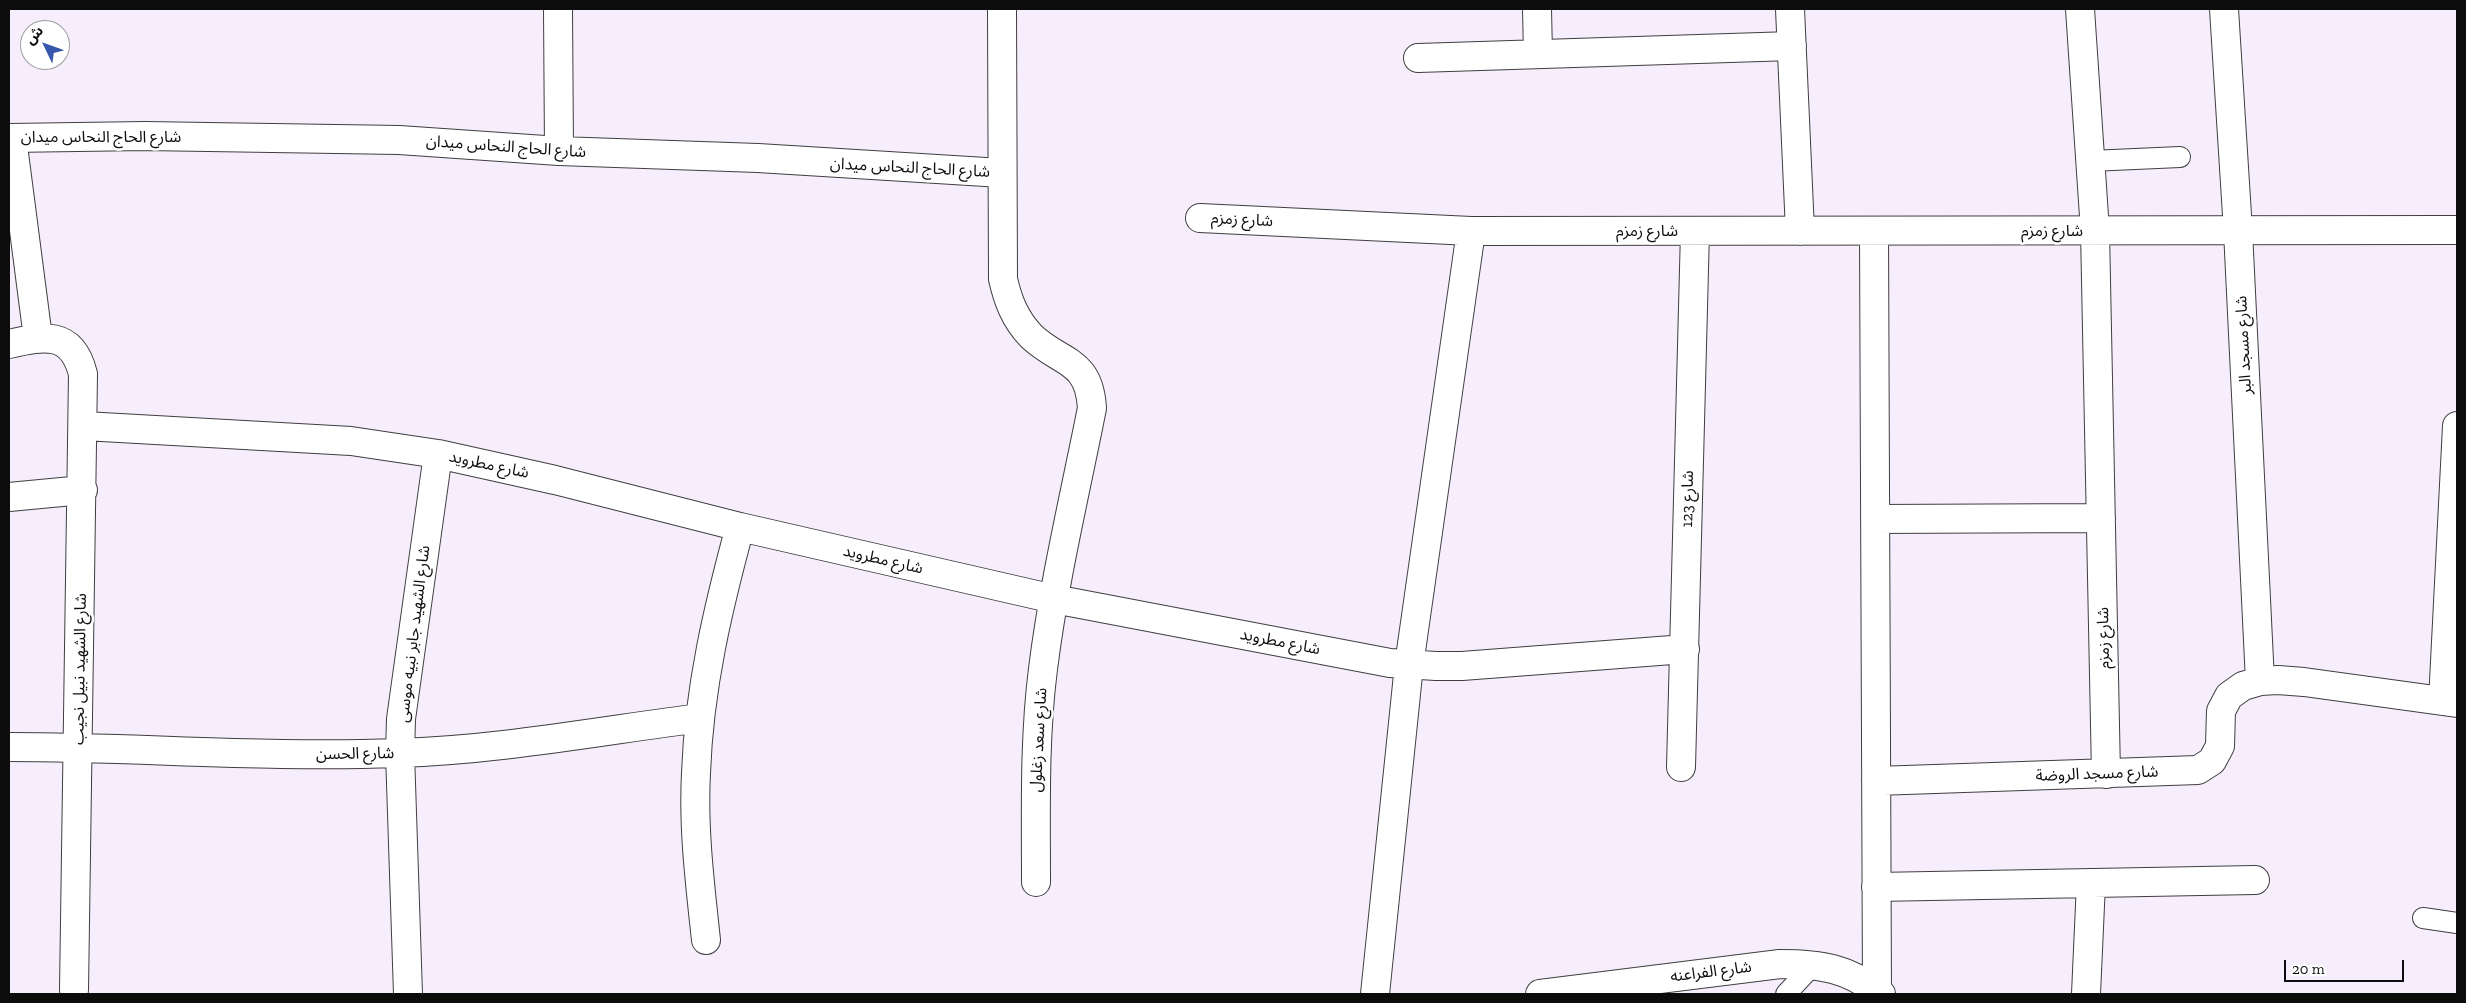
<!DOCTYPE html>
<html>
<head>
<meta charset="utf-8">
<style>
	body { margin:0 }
	#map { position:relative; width:2466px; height:1003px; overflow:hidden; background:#f6edfd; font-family:"Zilla Slab","Noto Sans Arabic",serif }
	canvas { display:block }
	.frame { position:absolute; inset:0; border:10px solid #0c0c0c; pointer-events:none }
	.north { position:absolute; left:20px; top:20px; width:50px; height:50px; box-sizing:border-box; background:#fff; border:1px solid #9e9e9e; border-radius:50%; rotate:312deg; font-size:14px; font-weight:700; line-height:20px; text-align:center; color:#0c0c0c }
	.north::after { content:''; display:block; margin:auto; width:18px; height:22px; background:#3556ab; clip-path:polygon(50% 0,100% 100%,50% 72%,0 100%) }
	.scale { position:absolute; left:2284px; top:960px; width:120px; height:22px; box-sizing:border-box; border:2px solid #0c0c0c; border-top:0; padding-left:6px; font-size:15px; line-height:18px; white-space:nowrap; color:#0c0c0c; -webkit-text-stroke:4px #fff; paint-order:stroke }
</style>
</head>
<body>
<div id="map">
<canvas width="2466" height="1003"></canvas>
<div class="frame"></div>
<div class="north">ش</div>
<div class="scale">20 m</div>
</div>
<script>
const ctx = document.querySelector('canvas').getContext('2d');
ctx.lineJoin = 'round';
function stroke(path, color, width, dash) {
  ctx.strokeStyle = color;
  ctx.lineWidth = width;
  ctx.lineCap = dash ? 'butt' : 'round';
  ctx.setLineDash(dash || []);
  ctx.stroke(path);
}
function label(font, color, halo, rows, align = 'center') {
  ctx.font = font + ' "Zilla Slab","Noto Sans Arabic",serif';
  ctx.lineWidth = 5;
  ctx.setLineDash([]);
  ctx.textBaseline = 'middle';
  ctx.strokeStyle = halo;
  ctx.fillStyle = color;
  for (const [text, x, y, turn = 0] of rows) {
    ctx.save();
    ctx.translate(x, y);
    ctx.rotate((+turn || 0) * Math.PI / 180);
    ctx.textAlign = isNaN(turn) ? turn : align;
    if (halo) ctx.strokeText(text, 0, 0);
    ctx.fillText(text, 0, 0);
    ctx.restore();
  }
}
const lane = new Path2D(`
	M2090 161 2180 157
	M2423 918 2457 923
	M1786 994 1814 964`);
const street = new Path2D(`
	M558 9 559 151
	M1002 9 1003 279C1008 301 1015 319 1031 336 1060 364 1089 358 1092 408 1075 494 1054 581 1043 669 1034 739 1036 811 1036 882
	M1537 9 1538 54
	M1790 9 1800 231
	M2080 9 2095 231 2106 774
	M2224 9 2238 231 2260 681
	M1418 58 1792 46
	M9 138 145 136 399 140 559 151 758 158 1002 173
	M12 138 38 338
	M1200 218 1471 231 2457 230
	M1874 231 1877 991
	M9 344C44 336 72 330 83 374L74 990
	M84 426 351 441 438 454 555 480 740 527 1054 599 1390 663 1436 666H1462L1685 649
	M9 497 83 490
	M1875 519 2101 518
	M2443 701 2457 426
	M9 747C138 747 267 758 397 753 498 750 600 731 700 718
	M1681 767 1695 231
	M1876 781 2198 770 2212 761 2220 746 2221 711 2229 696 2243 686 2260 681 2278 680 2304 682 2457 703
	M1876 887 2255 880
	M706 940C700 884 693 829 696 773 699 688 718 608 740 527
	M408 994 400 753 401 719 438 454
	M1375 994 1409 665 1471 231
	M1540 994 1780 964C1821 964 1848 968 1881 994
	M2086 994 2091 883`);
stroke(lane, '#3f3f3f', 22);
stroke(street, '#3f3f3f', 30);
stroke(lane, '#fff', 20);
stroke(street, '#fff', 28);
label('16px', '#0c0c0c', '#fff', [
	["شارع الحاج النحاس ميدان",101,137],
	["شارع الحاج النحاس ميدان",506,147,4],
	["شارع الحاج النحاس ميدان",910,168,3],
	["شارع زمزم",1242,220,3],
	["شارع زمزم",1647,231],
	["شارع زمزم",2052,231],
	["شارع مسجد البر",2244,345,-93],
	["شارع مطرويد",489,465,12],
	["شارع 123",1688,499,-89],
	["شارع مطرويد",883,560,13],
	["شارع الشهيد جابر نبيه موسى",414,634,-83],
	["شارع زمزم",2104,638,-91],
	["شارع مطرويد",1280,642,11],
	["شارع الشهيد نبيل نجيب",80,669,-89],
	["شارع سعد زغلول",1039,740,-87],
	["شارع الحسن",355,754,-1],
	["شارع مسجد الروضة",2097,774,-2],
	["شارع الفراعنه",1711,972,-7]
]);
</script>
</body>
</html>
